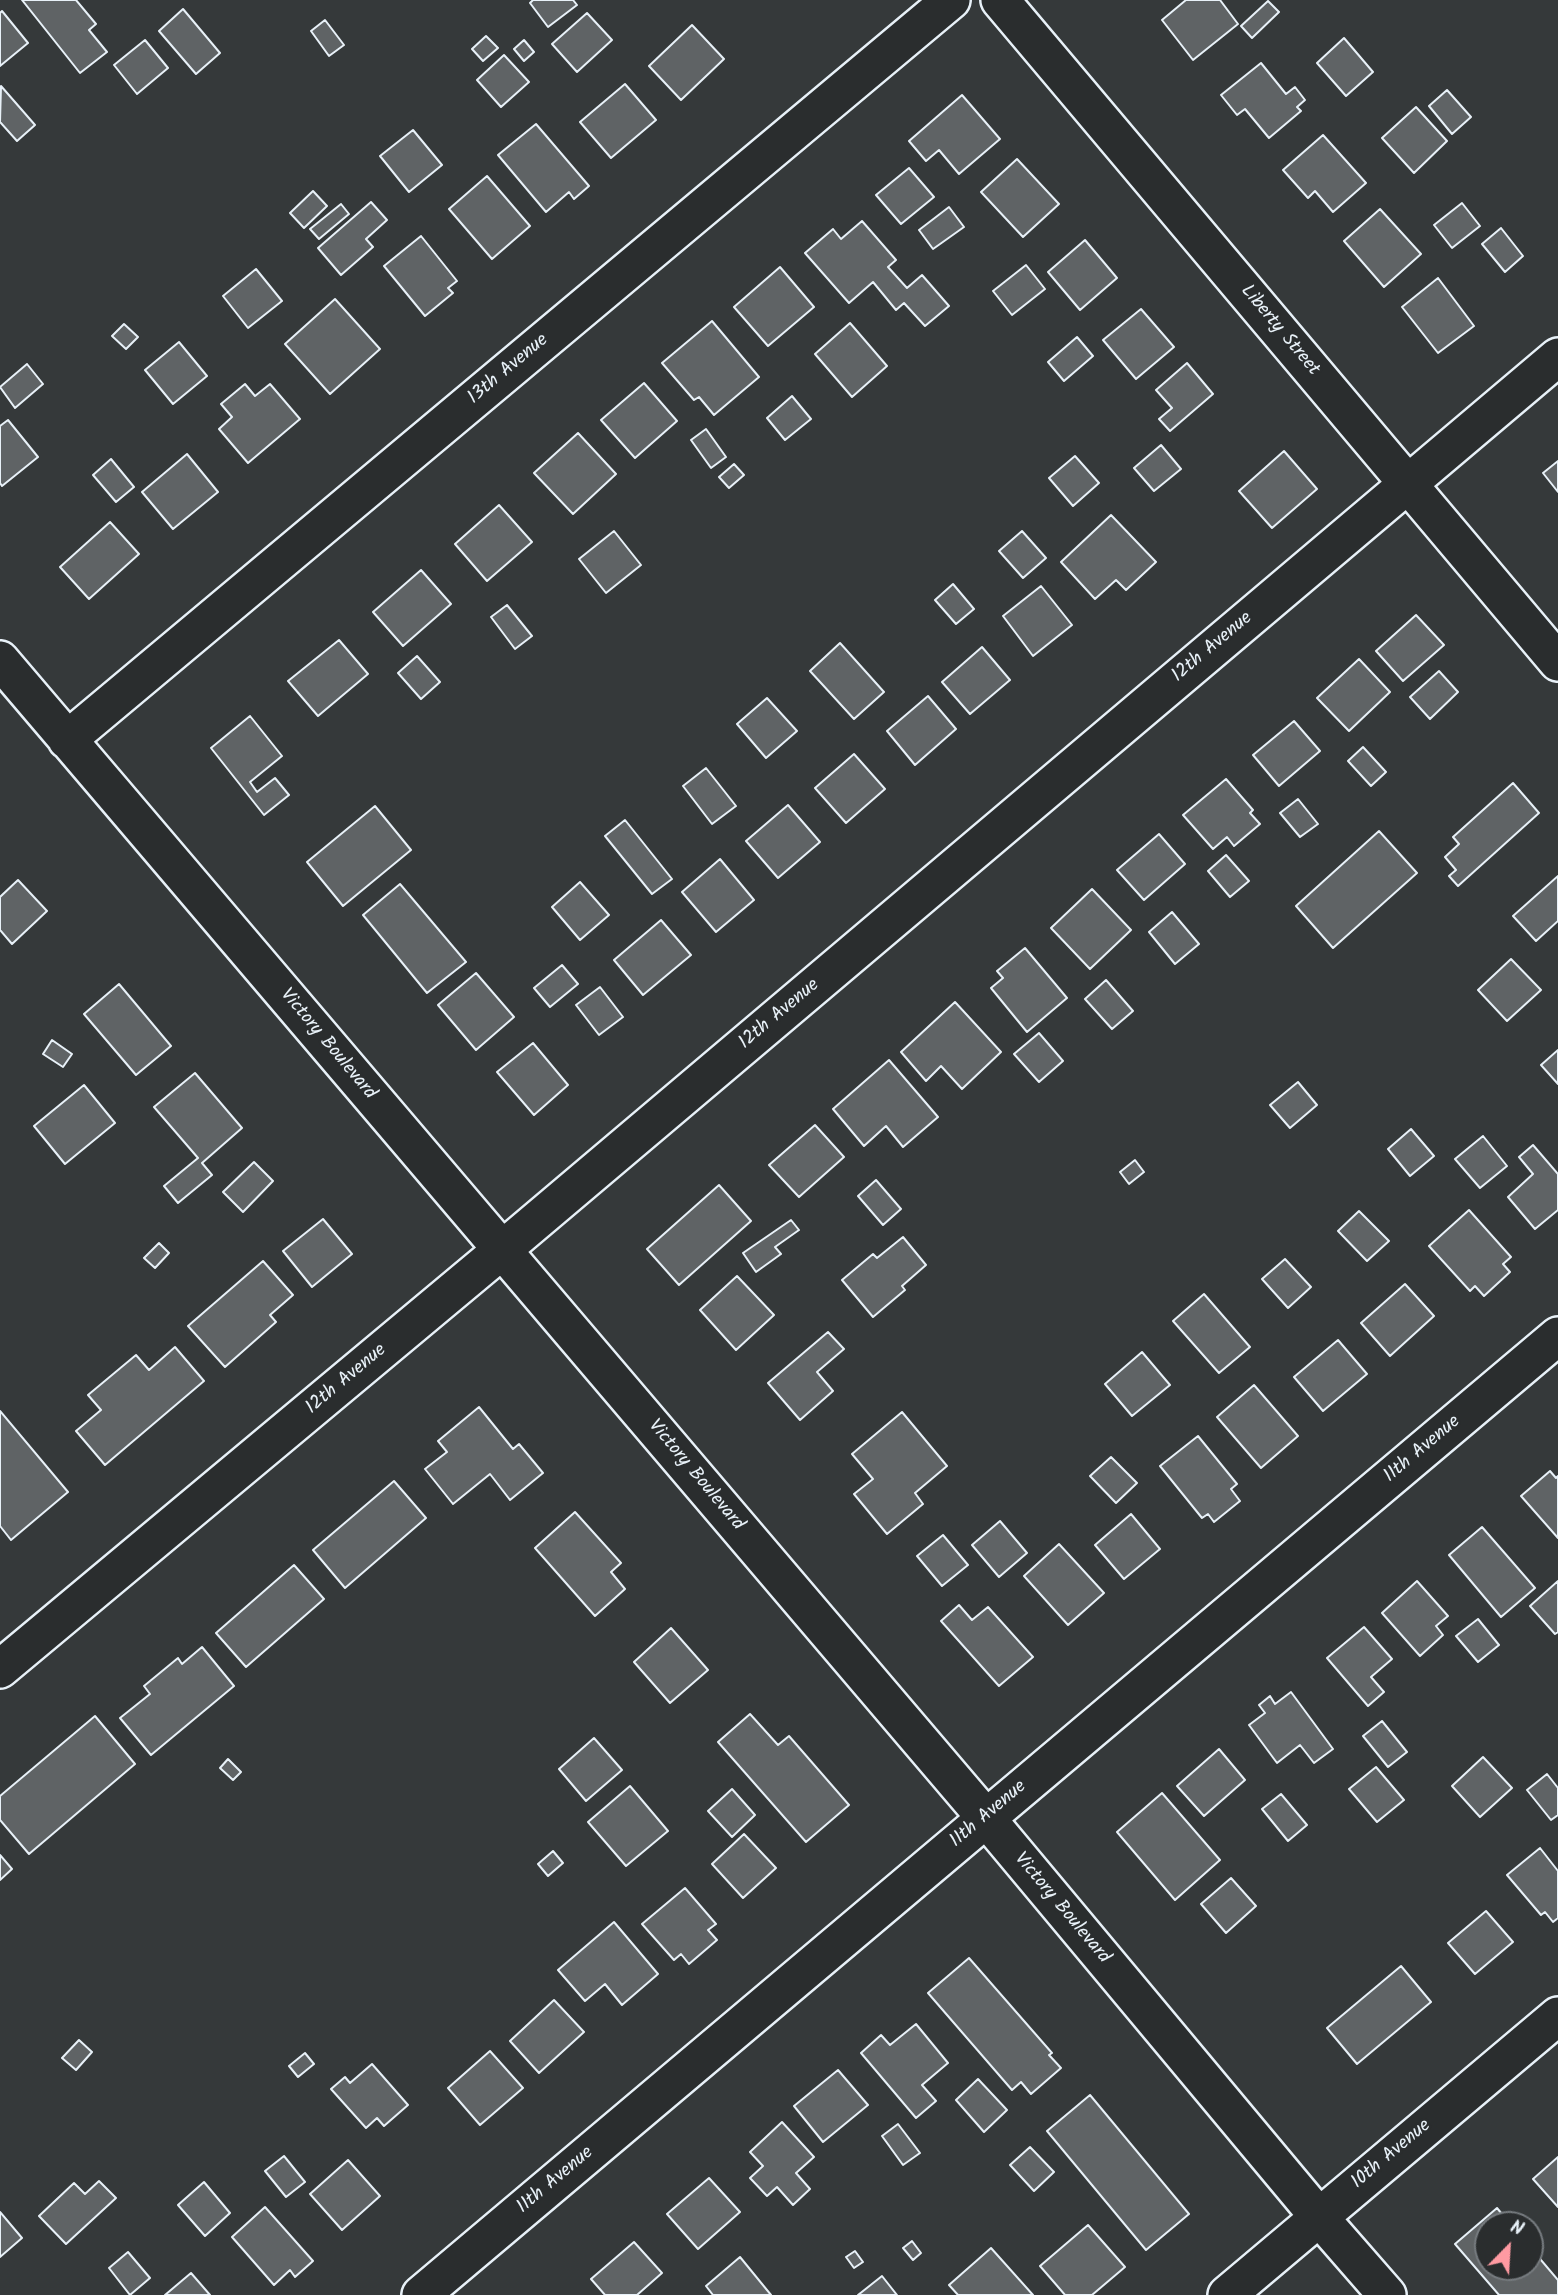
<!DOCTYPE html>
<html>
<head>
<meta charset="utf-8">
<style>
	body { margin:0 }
	#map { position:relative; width:1558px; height:2295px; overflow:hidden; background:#35393a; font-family:Kalam,sans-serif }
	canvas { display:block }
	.north { position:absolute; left:1474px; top:2211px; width:70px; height:70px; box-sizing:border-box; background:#2a2d2e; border:2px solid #767b7f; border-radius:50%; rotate:24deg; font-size:19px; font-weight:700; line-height:28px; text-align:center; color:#e8f1f8 }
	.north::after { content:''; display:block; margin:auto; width:24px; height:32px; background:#ff9aa2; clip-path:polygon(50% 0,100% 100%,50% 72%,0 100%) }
</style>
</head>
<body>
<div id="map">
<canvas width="1558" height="2295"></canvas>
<div class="north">N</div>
</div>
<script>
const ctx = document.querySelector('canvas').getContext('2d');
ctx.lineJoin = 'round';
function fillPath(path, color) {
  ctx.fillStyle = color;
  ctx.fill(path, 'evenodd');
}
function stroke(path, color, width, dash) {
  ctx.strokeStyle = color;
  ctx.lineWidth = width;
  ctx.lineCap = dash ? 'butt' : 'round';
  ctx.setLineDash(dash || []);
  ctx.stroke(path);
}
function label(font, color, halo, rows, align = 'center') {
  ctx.font = font + ' Kalam,sans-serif';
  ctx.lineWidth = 5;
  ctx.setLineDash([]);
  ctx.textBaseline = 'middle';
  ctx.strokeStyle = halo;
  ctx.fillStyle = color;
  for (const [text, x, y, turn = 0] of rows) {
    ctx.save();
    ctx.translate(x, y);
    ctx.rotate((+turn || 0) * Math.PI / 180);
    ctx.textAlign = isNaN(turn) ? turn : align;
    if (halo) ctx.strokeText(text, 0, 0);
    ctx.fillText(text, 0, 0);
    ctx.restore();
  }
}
const building = new Path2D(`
	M22 0H76L96 24 89 30 107 52 80 73Z
	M533 0H573L577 5 548 27 530 3Z
	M1186 0H1220L1238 24 1193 60 1162 20Z
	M1268 1 1279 12 1252 38 1241 26Z
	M183 9 220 53 196 74 159 31Z
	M2 11 28 43 0 66V13Z
	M587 13 612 40 577 72 552 44Z
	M325 20 344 45 329 56 311 31Z
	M692 25 724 59 681 100 649 66Z
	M486 36 498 48 483 61 472 49Z
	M1344 38 1373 72 1346 96 1317 63Z
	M145 40 168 68 137 94 114 65Z
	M524 40 534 52 524 61 514 49Z
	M504 55 529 82 501 107 477 80Z
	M1261 63 1286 94 1295 87 1305 100 1297 107 1301 111 1269 138 1245 109 1237 115 1221 95Z
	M625 84 656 120 611 158 580 122Z
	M1 86 35 125 17 141 0 122Z
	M1447 90 1471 117 1452 134 1429 106Z
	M962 95 1000 139 959 174 939 150 926 161 909 141Z
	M1416 107 1447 141 1414 173 1382 138Z
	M536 124 589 186 574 199 569 192 546 212 498 155Z
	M413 130 442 165 409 192 380 156Z
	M1323 135 1366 183 1333 212 1315 191 1308 198 1283 170Z
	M1017 159 1059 204 1023 237 981 192Z
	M909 168 934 197 901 224 876 195Z
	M487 176 530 226 492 259 449 209Z
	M313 191 327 206 304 228 290 213Z
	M371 202 387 220 366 239 373 247 341 275 318 248Z
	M1462 203 1480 226 1452 248 1434 225Z
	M341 204 349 214 319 239 310 229Z
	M949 207 964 227 933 249 919 230Z
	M1380 209 1421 254 1384 287 1344 241Z
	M862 221 896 260 888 267 907 288 922 275 949 306 925 326 904 303 896 310 873 282 849 303 805 253 833 229 841 239Z
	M1501 228 1523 256 1505 272 1482 244Z
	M421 236 457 281 448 288 453 293 425 316 384 266Z
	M1085 240 1117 278 1080 310 1048 272Z
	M1026 265 1045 289 1012 315 993 291Z
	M780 267 814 307 768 346 734 307Z
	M256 269 282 301 248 328 223 296Z
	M1438 278 1474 326 1438 353 1402 307Z
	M335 299 380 349 330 394 285 344Z
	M1141 309 1174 347 1136 379 1103 340Z
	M712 321 759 377 714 415 699 397 694 400 662 363Z
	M850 323 887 366 852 397 815 354Z
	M124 324 138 337 126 349 112 336Z
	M1077 337 1093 356 1064 381 1048 362Z
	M179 342 207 376 173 404 145 370Z
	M1187 363 1213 394 1170 431 1159 419 1172 408 1156 390Z
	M27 364 43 384 15 408 0 387Z
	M644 383 677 421 635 458 601 420Z
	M245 384 255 396 270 384 300 419 248 463 219 429 232 417 221 404Z
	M792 396 811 419 785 440 767 418Z
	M8 420 38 457 2 486 0 483V426Z
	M706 429 726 457 711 468 691 440Z
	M578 433 616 474 573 514 534 473Z
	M1161 445 1181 469 1154 491 1134 468Z
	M1284 451 1317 489 1272 528 1239 491Z
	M187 454 218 492 173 529 142 492Z
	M1075 456 1099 483 1073 506 1049 478Z
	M111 459 134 487 116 502 93 475Z
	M1558 461V492L1543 473Z
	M734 464 744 475 729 488 719 477Z
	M499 505 532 542 487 581 455 544Z
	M1111 515 1156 562 1126 590 1116 580 1095 599 1061 562Z
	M110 522 139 554 89 599 60 567Z
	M614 531 641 565 606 593 579 559Z
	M1022 531 1046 558 1023 578 999 551Z
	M421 570 451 604 403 646 373 612Z
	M953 584 974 609 956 624 935 600Z
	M1041 586 1072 625 1033 656 1003 616Z
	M507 605 532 636 515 649 491 617Z
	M1416 615 1444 645 1403 681 1376 651Z
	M339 640 368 674 318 716 288 681Z
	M840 643 884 692 854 719 810 671Z
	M982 647 1010 680 970 714 942 682Z
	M417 656 440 682 421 699 398 673Z
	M1359 659 1390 692 1349 731 1317 698Z
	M1439 671 1458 692 1430 719 1410 697Z
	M928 696 956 729 915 765 887 731Z
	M767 698 797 731 766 758 737 724Z
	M250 716 282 756 250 782 257 792 275 778 289 795 264 815 211 748Z
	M1294 721 1320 751 1279 786 1253 755Z
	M1363 747 1386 772 1371 786 1348 761Z
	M854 754 885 789 846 823 815 788Z
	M706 768 736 806 712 824 683 786Z
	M1226 779 1253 810 1250 813 1260 824 1234 846 1227 837 1213 849 1183 815Z
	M1513 783 1539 813 1458 886 1449 876 1456 870 1445 857 1459 844 1453 837Z
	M1298 799 1318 824 1300 837 1280 813Z
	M788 805 820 842 778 878 746 841Z
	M375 806 411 850 343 906 307 862Z
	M625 820 672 879 652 894 605 836Z
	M1379 831 1417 873 1333 948 1296 906Z
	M1159 834 1185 864 1144 900 1117 870Z
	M1226 855 1249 881 1230 897 1208 871Z
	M720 859 754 900 716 932 682 892Z
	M1558 876V921L1536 941 1513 916Z
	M18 880 47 911 12 944 0 930V897Z
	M580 882 609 915 580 940 552 907Z
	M400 884 466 962 427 993 363 915Z
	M1092 889 1131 930 1090 969 1051 928Z
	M1172 912 1199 944 1175 964 1149 932Z
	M661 920 691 955 643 995 614 960Z
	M1025 948 1067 998 1027 1032 991 988 1003 978 997 971Z
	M1511 959 1541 990 1507 1021 1478 990Z
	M562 965 578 984 550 1007 534 988Z
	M476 973 514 1017 476 1050 438 1005Z
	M1106 980 1133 1011 1112 1029 1085 999Z
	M119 984 171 1046 136 1075 84 1014Z
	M600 987 623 1017 599 1035 576 1005Z
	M955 1002 1001 1052 962 1089 941 1066 926 1081 901 1052Z
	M1039 1033 1063 1061 1039 1082 1014 1054Z
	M52 1040 72 1054 63 1067 43 1054Z
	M533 1043 568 1085 534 1115 497 1072Z
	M1558 1050V1084L1541 1065Z
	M889 1060 938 1117 903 1147 886 1126 864 1146 833 1109Z
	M195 1073 242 1128 202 1163 212 1175 178 1203 164 1186 198 1158 154 1107Z
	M1298 1082 1317 1105 1290 1128 1270 1105Z
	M84 1085 115 1123 65 1164 34 1126Z
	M815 1125 844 1157 799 1197 769 1165Z
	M1411 1129 1434 1156 1410 1176 1388 1149Z
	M1483 1136 1507 1166 1480 1188 1455 1159Z
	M1533 1145 1558 1174V1210L1535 1229 1508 1197 1533 1174 1519 1157Z
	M1135 1160 1144 1172 1129 1184 1120 1172Z
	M254 1162 273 1181 243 1212 223 1192Z
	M876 1180 901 1209 883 1225 858 1196Z
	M719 1185 751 1221 679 1285 647 1249Z
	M1469 1210 1511 1257 1503 1264 1510 1272 1484 1296 1475 1286 1470 1291 1429 1246Z
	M1359 1211 1389 1241 1367 1261 1338 1231Z
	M323 1219 352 1254 312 1287 283 1251Z
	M791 1220 799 1230 775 1247 781 1254 756 1272 743 1253Z
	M903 1237 926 1265 902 1286 905 1290 873 1317 842 1280 873 1254 877 1258Z
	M159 1243 169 1253 155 1268 144 1258Z
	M1285 1259 1311 1287 1288 1308 1262 1279Z
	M263 1261 293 1295 270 1315 276 1322 225 1367 188 1326Z
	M737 1276 774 1315 736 1350 700 1310Z
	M1405 1284 1434 1316 1390 1356 1361 1323Z
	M1204 1294 1250 1347 1219 1373 1173 1321Z
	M828 1332 844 1349 817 1372 833 1391 800 1420 768 1383Z
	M1338 1340 1367 1374 1323 1411 1294 1377Z
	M175 1347 204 1381 105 1465 76 1431 101 1410 88 1395 136 1355 149 1370Z
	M1142 1352 1170 1385 1132 1416 1105 1384Z
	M1254 1385 1298 1436 1261 1468 1217 1417Z
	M479 1407 513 1449 519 1444 543 1473 510 1500 490 1474 453 1504 425 1469 447 1452 438 1441Z
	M0 1411 68 1492 11 1540 0 1526Z
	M902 1412 947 1466 915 1493 923 1504 887 1534 854 1494 873 1479 852 1454Z
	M1198 1436 1237 1484 1231 1489 1240 1501 1214 1522 1208 1514 1202 1518 1160 1466Z
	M1111 1457 1137 1483 1116 1503 1090 1476Z
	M1550 1471 1556 1478 1558 1476V1538L1521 1496Z
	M394 1481 426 1518 345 1588 313 1550Z
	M575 1512 621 1563 611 1572 625 1589 595 1616 535 1548Z
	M1131 1514 1160 1549 1124 1579 1095 1545Z
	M1000 1521 1027 1553 999 1577 972 1545Z
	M1482 1527 1535 1588 1501 1617 1449 1555Z
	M943 1535 968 1565 942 1586 917 1556Z
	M1059 1544 1104 1593 1068 1625 1024 1576Z
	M294 1565 324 1599 246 1667 216 1633Z
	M1417 1581 1448 1616 1436 1626 1443 1635 1420 1656 1382 1613Z
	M1558 1581V1632L1555 1634 1530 1606Z
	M959 1605 972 1620 988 1607 1033 1657 999 1686 941 1621Z
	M1478 1619 1499 1645 1478 1662 1456 1636Z
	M1364 1627 1392 1659 1371 1677 1384 1692 1368 1706 1327 1658Z
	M671 1628 708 1670 670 1703 634 1662Z
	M202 1647 234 1686 151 1755 120 1718 150 1694 144 1686 178 1658 182 1664Z
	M1291 1692 1333 1749 1314 1763 1300 1745 1277 1763 1249 1725 1265 1713 1259 1705 1270 1696 1275 1704Z
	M750 1714 778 1745 789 1736 849 1805 806 1842 718 1742Z
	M95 1716 135 1764 29 1854 0 1820V1796Z
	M1382 1721 1407 1752 1388 1767 1363 1736Z
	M594 1738 622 1770 586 1801 559 1769Z
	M1219 1749 1245 1780 1204 1816 1177 1786Z
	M1483 1757 1512 1788 1480 1817 1452 1786Z
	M228 1759 241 1772 233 1780 220 1768Z
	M1376 1767 1404 1800 1377 1822 1349 1789Z
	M1547 1774 1558 1788V1815L1551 1820 1527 1790Z
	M630 1786 668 1831 626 1866 588 1822Z
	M732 1789 755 1815 732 1837 708 1811Z
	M1162 1793 1220 1860 1175 1900 1117 1832Z
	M1281 1794 1307 1825 1288 1841 1262 1809Z
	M744 1834 776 1868 743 1898 712 1864Z
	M1540 1848 1558 1871V1918L1553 1922 1545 1912 1541 1915 1507 1875Z
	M553 1851 563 1863 548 1876 538 1864Z
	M0 1855 12 1869 0 1880Z
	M1231 1878 1256 1906 1226 1933 1201 1904Z
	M685 1888 716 1924 708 1930 717 1940 689 1964 681 1954 674 1960 642 1924Z
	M1486 1911 1513 1942 1475 1974 1448 1943Z
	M614 1922 658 1974 622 2005 605 1984 585 2001 558 1970Z
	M969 1958 1052 2053 1049 2055 1061 2068 1031 2094 1021 2082 1012 2090 928 1993Z
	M1401 1966 1431 2002 1357 2064 1327 2028Z
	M554 2000 584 2032 539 2073 510 2041Z
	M916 2024 948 2063 922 2085 936 2101 916 2118 861 2053 881 2035 890 2045Z
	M79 2040 92 2052 76 2070 62 2058Z
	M490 2051 523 2088 480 2125 448 2088Z
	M305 2053 314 2064 298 2077 289 2066Z
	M372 2064 408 2105 384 2126 377 2118 366 2128 331 2089 345 2077 350 2083Z
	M838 2070 868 2105 823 2142 794 2106Z
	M978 2079 1007 2110 984 2132 956 2100Z
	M1090 2095 1189 2214 1146 2250 1047 2131Z
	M782 2122 814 2157 796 2173 810 2189 793 2205 777 2187 767 2196 750 2178 763 2166 750 2152Z
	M898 2124 920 2153 903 2165 882 2136Z
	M1030 2147 1054 2172 1034 2191 1010 2165Z
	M284 2156 305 2182 286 2197 265 2171Z
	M1558 2157V2207L1533 2179Z
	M348 2160 380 2196 342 2230 310 2194Z
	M709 2178 740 2212 698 2249 667 2214Z
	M99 2181 116 2198 66 2244 39 2216 74 2183 85 2194Z
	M204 2182 230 2213 205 2236 178 2205Z
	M265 2207 313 2261 295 2277 290 2270 274 2285 232 2237Z
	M1497 2208 1511 2225H1488V2267H1530V2247L1558 2280V2295H1499L1455 2244Z
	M0 2212 22 2238 0 2257Z
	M1088 2225 1125 2267 1092 2295H1065L1040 2266Z
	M912 2241 921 2253 913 2260 903 2248Z
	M634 2242 662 2273 637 2295H605L591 2279Z
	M991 2248 1033 2295H958L949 2285Z
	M855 2251 863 2262 854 2268 846 2257Z
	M128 2252 150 2278 130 2295 109 2268Z
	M740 2257 771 2295H713L706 2286Z
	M191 2273 210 2295H165Z
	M882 2276 897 2295H858Z`);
fillPath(building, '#5f6365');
stroke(building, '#e8f1f8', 2);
const minor = new Path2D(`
	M1000 0 1558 662
	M0 660 986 1818 1319 2217 1387 2295
	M67 740 951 0
	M0 1669 502 1250 1558 357
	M421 2295 1558 1336
	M1227 2295 1558 2016`);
stroke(minor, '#e8f1f8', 42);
stroke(minor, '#2a2d2e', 37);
label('19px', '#e8f1f8', '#2a2d2e', [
	["Liberty Street",1279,331,50],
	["13th Avenue",509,370,-40],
	["12th Avenue",1213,648,-40],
	["12th Avenue",780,1015,-40],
	["Victory Boulevard",327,1045,50],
	["12th Avenue",347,1380,-40],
	["11th Avenue",1423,1450,-40],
	["Victory Boulevard",695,1476,50],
	["11th Avenue",989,1815,-40],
	["Victory Boulevard",1061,1909,50],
	["10th Avenue",1392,2155,-40],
	["11th Avenue",556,2181,-40]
]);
</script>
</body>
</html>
